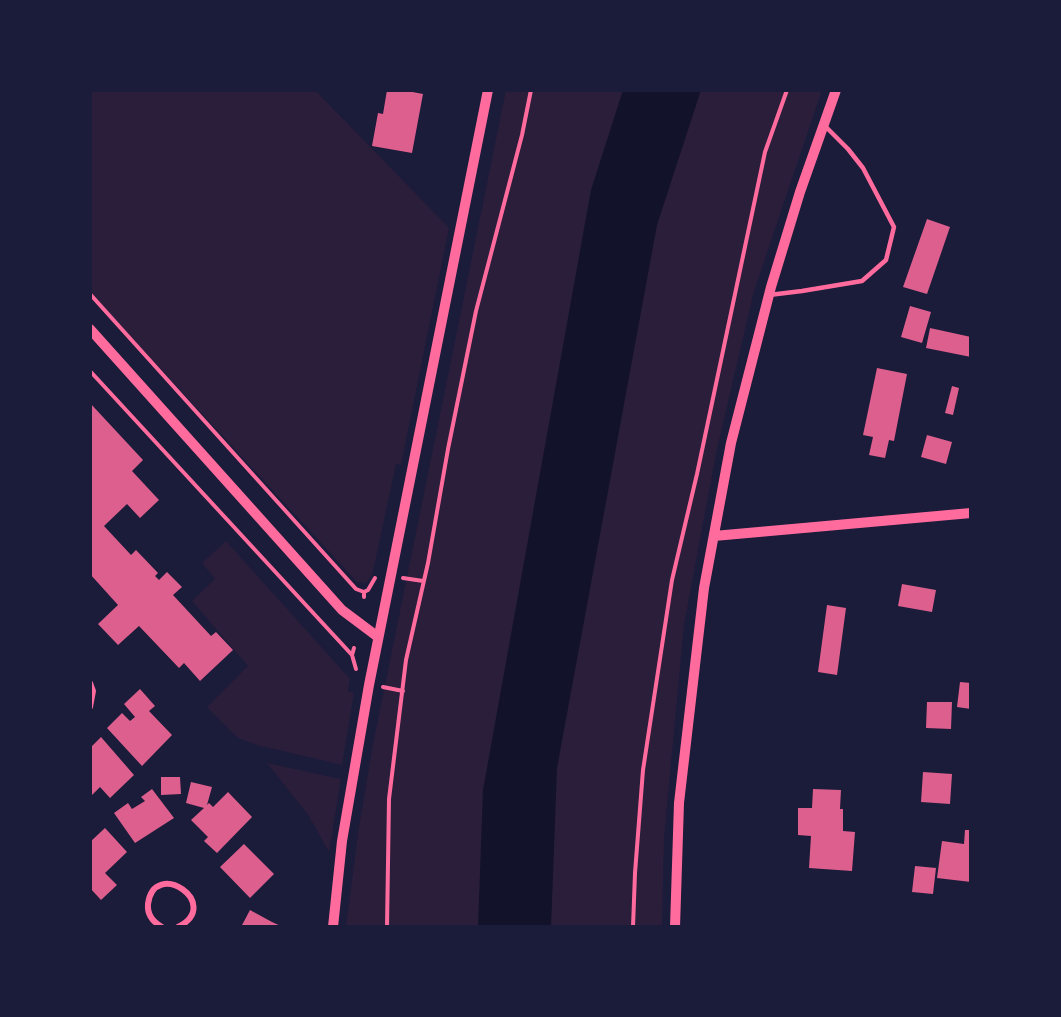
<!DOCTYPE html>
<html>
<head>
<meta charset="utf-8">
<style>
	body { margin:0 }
	#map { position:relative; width:1061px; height:1017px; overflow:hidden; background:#1b1b3a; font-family:Georgia,serif }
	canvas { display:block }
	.frame { position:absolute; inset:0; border:92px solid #1b1b3a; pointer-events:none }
</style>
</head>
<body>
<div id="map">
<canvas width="1061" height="1017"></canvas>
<div class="frame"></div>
</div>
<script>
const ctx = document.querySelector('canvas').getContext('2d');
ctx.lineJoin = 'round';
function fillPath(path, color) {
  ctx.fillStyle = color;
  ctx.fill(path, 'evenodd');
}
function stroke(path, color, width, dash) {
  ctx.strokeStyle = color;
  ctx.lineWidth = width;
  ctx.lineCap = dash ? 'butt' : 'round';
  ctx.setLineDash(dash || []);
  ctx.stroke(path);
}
fillPath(new Path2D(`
	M90 90H315L449 228 401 465 396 464 372 576 366 583 357 582 90 292Z
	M506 90H822L754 291 717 449 684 625 664 838 662 927H346L358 833 373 744Z
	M226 541 350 679 348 691 354 693 342 765 257 745 238 738 207 707 248 666 192 601 215 579 202 563Z
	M267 763 341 779 329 852 309 816Z`), '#2a1e3b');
fillPath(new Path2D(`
	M623 90H701L657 225 557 768 551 927H478L483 790 591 190Z`), '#12122b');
fillPath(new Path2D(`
	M387 90H402L423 94 412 153 372 146 378 113 383 114Z
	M927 219 950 227 927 294 903 287Z
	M910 306 931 312 922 343 901 337Z
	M930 328 971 337V357L926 348Z
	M877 368 907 374 894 441 889 440 885 458 869 455 873 437 863 435Z
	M952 386 959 388 953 415 945 413Z
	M90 403 143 460 132 471 159 500 140 518 127 504 104 526 131 555 136 550 158 573 155 576 159 580 167 572 182 587 173 595 211 636 216 632 233 650 200 681 184 663 179 668 139 626 118 645 98 624 118 605 90 574Z
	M927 435 952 442 946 464 921 457Z
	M902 584 936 590 932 612 898 606Z
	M827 605 846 608 837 675 818 672Z
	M960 682 971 683V709L957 707Z
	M140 689 155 706 149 711 172 735 142 766 107 728 122 713 130 721 135 717 124 704Z
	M927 702H952L951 729 926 728Z
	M101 737 134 775 110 798 100 787 90 797V748Z
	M923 772 952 774 950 804 921 802Z
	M161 777H180L181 794 161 795Z
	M191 782 212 787 207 805 209 803 213 807 228 792 252 817 217 853 204 841 208 837 191 820 204 808 186 803Z
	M152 789 174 818 135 843 114 813 128 803 132 809 145 801 141 797Z
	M813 789 841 790 840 809H843V831L855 832 852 871 809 868 811 836 798 835V808H812Z
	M105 828 127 852 105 873 117 885 101 900 90 888V842Z
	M965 830H971V882L937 878 942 841 964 844Z
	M244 844 274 874 250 898 220 867Z
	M915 866 936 868 933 894 912 892Z
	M250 910 272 922 283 927H241Z`), '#dd5f8e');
stroke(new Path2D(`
	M90 294 356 589 364 592
	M90 371 352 655 356 669
	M403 578 423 581
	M364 597V592L368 590 375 578
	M352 655 354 648
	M383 687 403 691
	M387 927 389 799 406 660 428 563 448 449 476 311 522 135 531 90
	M633 927 635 873 643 770 672 580 697 474 765 152 787 90`), '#ff6b9d', 4);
stroke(new Path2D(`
	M769 295 802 291 862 281 886 260 894 227 863 168 848 149 824 125`), '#ff6b9d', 4.5);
stroke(new Path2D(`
	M90 683 93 691 90 707
	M162 927C153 922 147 915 148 904 154 857 224 904 178 927`), '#ff6b9d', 6);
stroke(new Path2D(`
	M90 329 342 610 378 637
	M714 536 971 513
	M333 927 342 841 369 685 488 90
	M675 927 679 803 704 588 731 443 771 287 800 192 836 90`), '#ff6b9d', 10);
</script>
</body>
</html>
